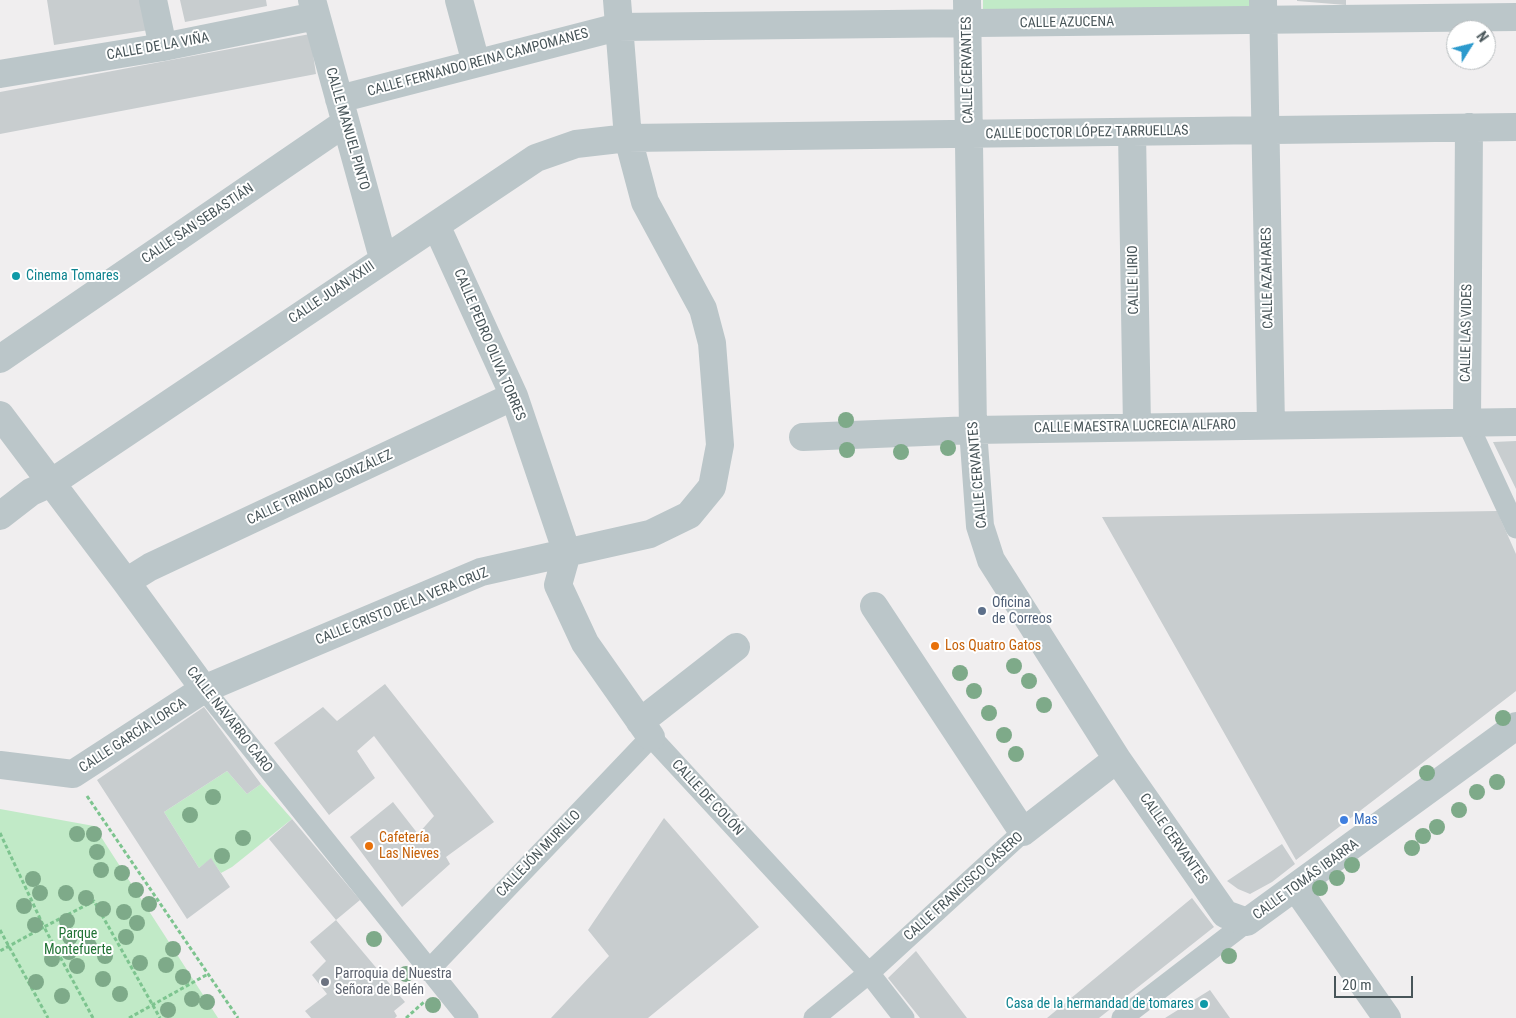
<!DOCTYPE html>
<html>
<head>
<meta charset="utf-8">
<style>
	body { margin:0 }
	#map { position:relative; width:1516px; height:1018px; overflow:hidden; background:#f0eeef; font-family:"Roboto Condensed",sans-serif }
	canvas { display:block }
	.north { position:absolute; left:1446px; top:20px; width:50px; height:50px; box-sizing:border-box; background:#fff; border:1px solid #b6bbbd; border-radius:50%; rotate:54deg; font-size:14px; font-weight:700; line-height:20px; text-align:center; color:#485559 }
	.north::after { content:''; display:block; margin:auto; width:18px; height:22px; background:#2c9acd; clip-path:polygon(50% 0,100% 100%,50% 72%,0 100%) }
	.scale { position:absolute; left:1334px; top:976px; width:79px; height:22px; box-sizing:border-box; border:2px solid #485559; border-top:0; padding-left:6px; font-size:15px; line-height:18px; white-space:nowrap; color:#485559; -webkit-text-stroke:4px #fff; paint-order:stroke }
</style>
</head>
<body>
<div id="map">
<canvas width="1516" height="1018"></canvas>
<div class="north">N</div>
<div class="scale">20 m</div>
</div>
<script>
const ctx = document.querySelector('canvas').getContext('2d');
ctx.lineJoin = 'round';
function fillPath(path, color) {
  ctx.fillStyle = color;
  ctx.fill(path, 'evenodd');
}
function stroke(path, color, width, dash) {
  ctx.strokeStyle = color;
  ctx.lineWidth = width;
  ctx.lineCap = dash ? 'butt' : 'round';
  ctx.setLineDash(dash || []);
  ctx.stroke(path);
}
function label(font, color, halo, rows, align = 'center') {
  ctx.font = font + ' "Roboto Condensed",sans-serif';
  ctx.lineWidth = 4;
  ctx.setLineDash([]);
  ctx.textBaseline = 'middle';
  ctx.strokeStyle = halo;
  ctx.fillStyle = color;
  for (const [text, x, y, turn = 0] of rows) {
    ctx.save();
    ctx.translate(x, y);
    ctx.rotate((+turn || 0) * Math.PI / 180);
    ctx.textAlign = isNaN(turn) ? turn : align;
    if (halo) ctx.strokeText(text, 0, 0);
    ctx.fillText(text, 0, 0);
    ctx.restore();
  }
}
fillPath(new Path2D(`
	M983 0H1253V11L983 14Z
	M227 771 247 794 261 784 292 819 232 867 221 873 211 859 199 868 164 812Z
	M0 809 94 826 218 1018H0Z`), '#c1eac7');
fillPath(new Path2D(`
	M47 0H143L149 30 54 45Z
	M180 0H266L267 6 185 22Z
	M1297 0H1346V5L1297 1Z
	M310 34 316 74 0 134V92Z
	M1516 441V489L1493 442Z
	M1497 511 1516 554V691L1296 860 1102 517Z
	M385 684 494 822 446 857 450 864 402 907 350 837 393 802 418 834 434 816 374 736 357 751 375 778 329 815 274 743 323 707 337 721Z
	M204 707 261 784 247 794 227 771 164 812 199 868 211 858 230 887 187 919 97 780Z
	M664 818 759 927 648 1018H551L609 956 588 930Z
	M292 819 360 900 336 920 269 839Z
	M1282 844 1295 864 1272 882 1250 894 1238 889 1227 881Z
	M1192 898 1214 927 1099 1018H1047Z
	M336 920 405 1002 394 1011 397 1016 395 1018H311L305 1011 327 994 312 975 326 961 310 942Z
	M916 951 967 1018H920L888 978Z
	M1210 990 1230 1018H1165Z`), '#c8cdcf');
stroke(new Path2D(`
	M87 796 238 1018
	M0 833 44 927 0 951
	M0 930 48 1018
	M93 1018 44 927 94 901 160 1018
	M129 1018 208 974
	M406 1018 424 1002`), '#7dc48f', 3, [4, 2.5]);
stroke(new Path2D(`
	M1467 422 1516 528
	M204 689 468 1018
	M428 971 651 737 869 973 904 1018
	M814 1018 869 973 1023 832
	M1122 1018 1247 922`), '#bbc6c9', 21);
stroke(new Path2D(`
	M153 0 163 47
	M312 0 383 258
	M459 0 476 63
	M967 0 973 430 980 526 991 560 1117 759 1225 914 1247 922 1516 726
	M1263 0 1271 425
	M0 74 163 47 316 16
	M339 99 618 27 1516 17
	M1132 132 1137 427
	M436 225 514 396 567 553 558 585 585 643 651 737
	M0 359 345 123
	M0 415 126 582 204 689
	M1467 422 1469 127
	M803 437 973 430 1516 422
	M0 516 31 492 51 483 536 158 576 144 628 138 1516 127
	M126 582 150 567 514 396
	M874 606 1023 832 1117 759
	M640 722 736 647
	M0 765 73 774 204 689 481 572 650 534 689 515 712 487 720 445 712 343 703 309 645 202 628 138 617 0
	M1296 888 1387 1018`), '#bbc6c9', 28);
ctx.fillStyle = '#7eaa89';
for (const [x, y] of [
	[846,420],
	[948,448],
	[847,450],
	[901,452],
	[1014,666],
	[960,673],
	[1029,681],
	[974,691],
	[1044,705],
	[989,713],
	[1503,718],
	[1004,735],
	[1016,754],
	[1427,773],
	[1497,782],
	[1477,792],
	[213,797],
	[1459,810],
	[190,815],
	[1437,827],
	[77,834],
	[94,834],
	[1423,836],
	[243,838],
	[1412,848],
	[97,852],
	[222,856],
	[1352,865],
	[101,870],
	[122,873],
	[1337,878],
	[33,879],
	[1320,888],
	[136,890],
	[40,893],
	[66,893],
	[86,898],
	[149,904],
	[24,906],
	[103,909],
	[124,912],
	[67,921],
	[137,923],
	[35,925],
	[70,937],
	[126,937],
	[374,939],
	[89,946],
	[173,949],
	[69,952],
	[105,956],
	[1229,956],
	[52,959],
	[140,963],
	[166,965],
	[77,966],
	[406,974],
	[183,977],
	[103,979],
	[36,982],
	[120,994],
	[62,996],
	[192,999],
	[207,1002],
	[433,1005],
	[168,1010]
]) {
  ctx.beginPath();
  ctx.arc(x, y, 8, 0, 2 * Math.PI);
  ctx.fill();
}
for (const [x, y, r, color] of [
	[16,276,5,"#0f9aa8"],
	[982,611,5,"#5c6f8a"],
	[935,646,5,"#e8710a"],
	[1344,820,5,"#3f7fe0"],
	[369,846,5,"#e8710a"],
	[325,982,5,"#6b7280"],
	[1204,1004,5,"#0f9aa8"]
]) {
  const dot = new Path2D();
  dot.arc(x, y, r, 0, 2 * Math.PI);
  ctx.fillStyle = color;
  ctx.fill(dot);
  stroke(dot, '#fff', 2);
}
label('14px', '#485559', '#fff', [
	["CALLE AZUCENA",1067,23,-1],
	["CALLE DE LA VIÑA",158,47,-10],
	["CALLE FERNANDO REINA CAMPOMANES",478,63,-15],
	["CALLE CERVANTES",968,70,-91],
	["CALLE MANUEL PINTO",347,129,74],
	["CALLE DOCTOR LÓPEZ TARRUELLAS",1087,133,-1],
	["CALLE SAN SEBASTIÁN",198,224,-34],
	["CALLE AZAHARES",1268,278,-91],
	["CALLE LIRIO",1134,280,-91],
	["CALLE JUAN XXIII",332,293,-34],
	["CALLE LAS VIDES",1467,333,-89],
	["CALLE PEDRO OLIVA TORRES",489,345,67],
	["CALLE MAESTRA LUCRECIA ALFARO",1135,427,-1],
	["CALLE CERVANTES",978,475,-95],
	["CALLE TRINIDAD GONZÁLEZ",320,488,-25],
	["CALLE CRISTO DE LA VERA CRUZ",402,607,-22],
	["CALLE NAVARRO CARO",229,720,52],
	["CALLE GARCÍA LORCA",133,736,-33],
	["CALLE DE COLÓN",707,798,47],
	["CALLE CERVANTES",1173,839,55],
	["CALLEJÓN MURILLO",539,854,-46],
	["CALLE TOMÁS IBARRA",1306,880,-36],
	["CALLE FRANCISCO CASERO",964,887,-42]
]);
label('14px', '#0d838f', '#fff', [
	["Cinema Tomares",26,276],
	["Casa de la hermandad de tomares",1194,1004,"right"]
], 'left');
label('14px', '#4e5e75', '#fff', [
	["Oficina",992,603],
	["de Correos",992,619]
], 'left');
label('14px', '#c56008', '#fff', [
	["Los Quatro Gatos",945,646],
	["Cafetería",379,838],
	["Las Nieves",379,854]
], 'left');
label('14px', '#366cbe', '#fff', [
	["Mas",1354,820]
], 'left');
label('14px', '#217335', '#fff', [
	["Parque",78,934],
	["Montefuerte",78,950]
]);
label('14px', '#5b616d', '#fff', [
	["Parroquia de Nuestra",335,974],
	["Señora de Belén",335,990]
], 'left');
</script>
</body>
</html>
